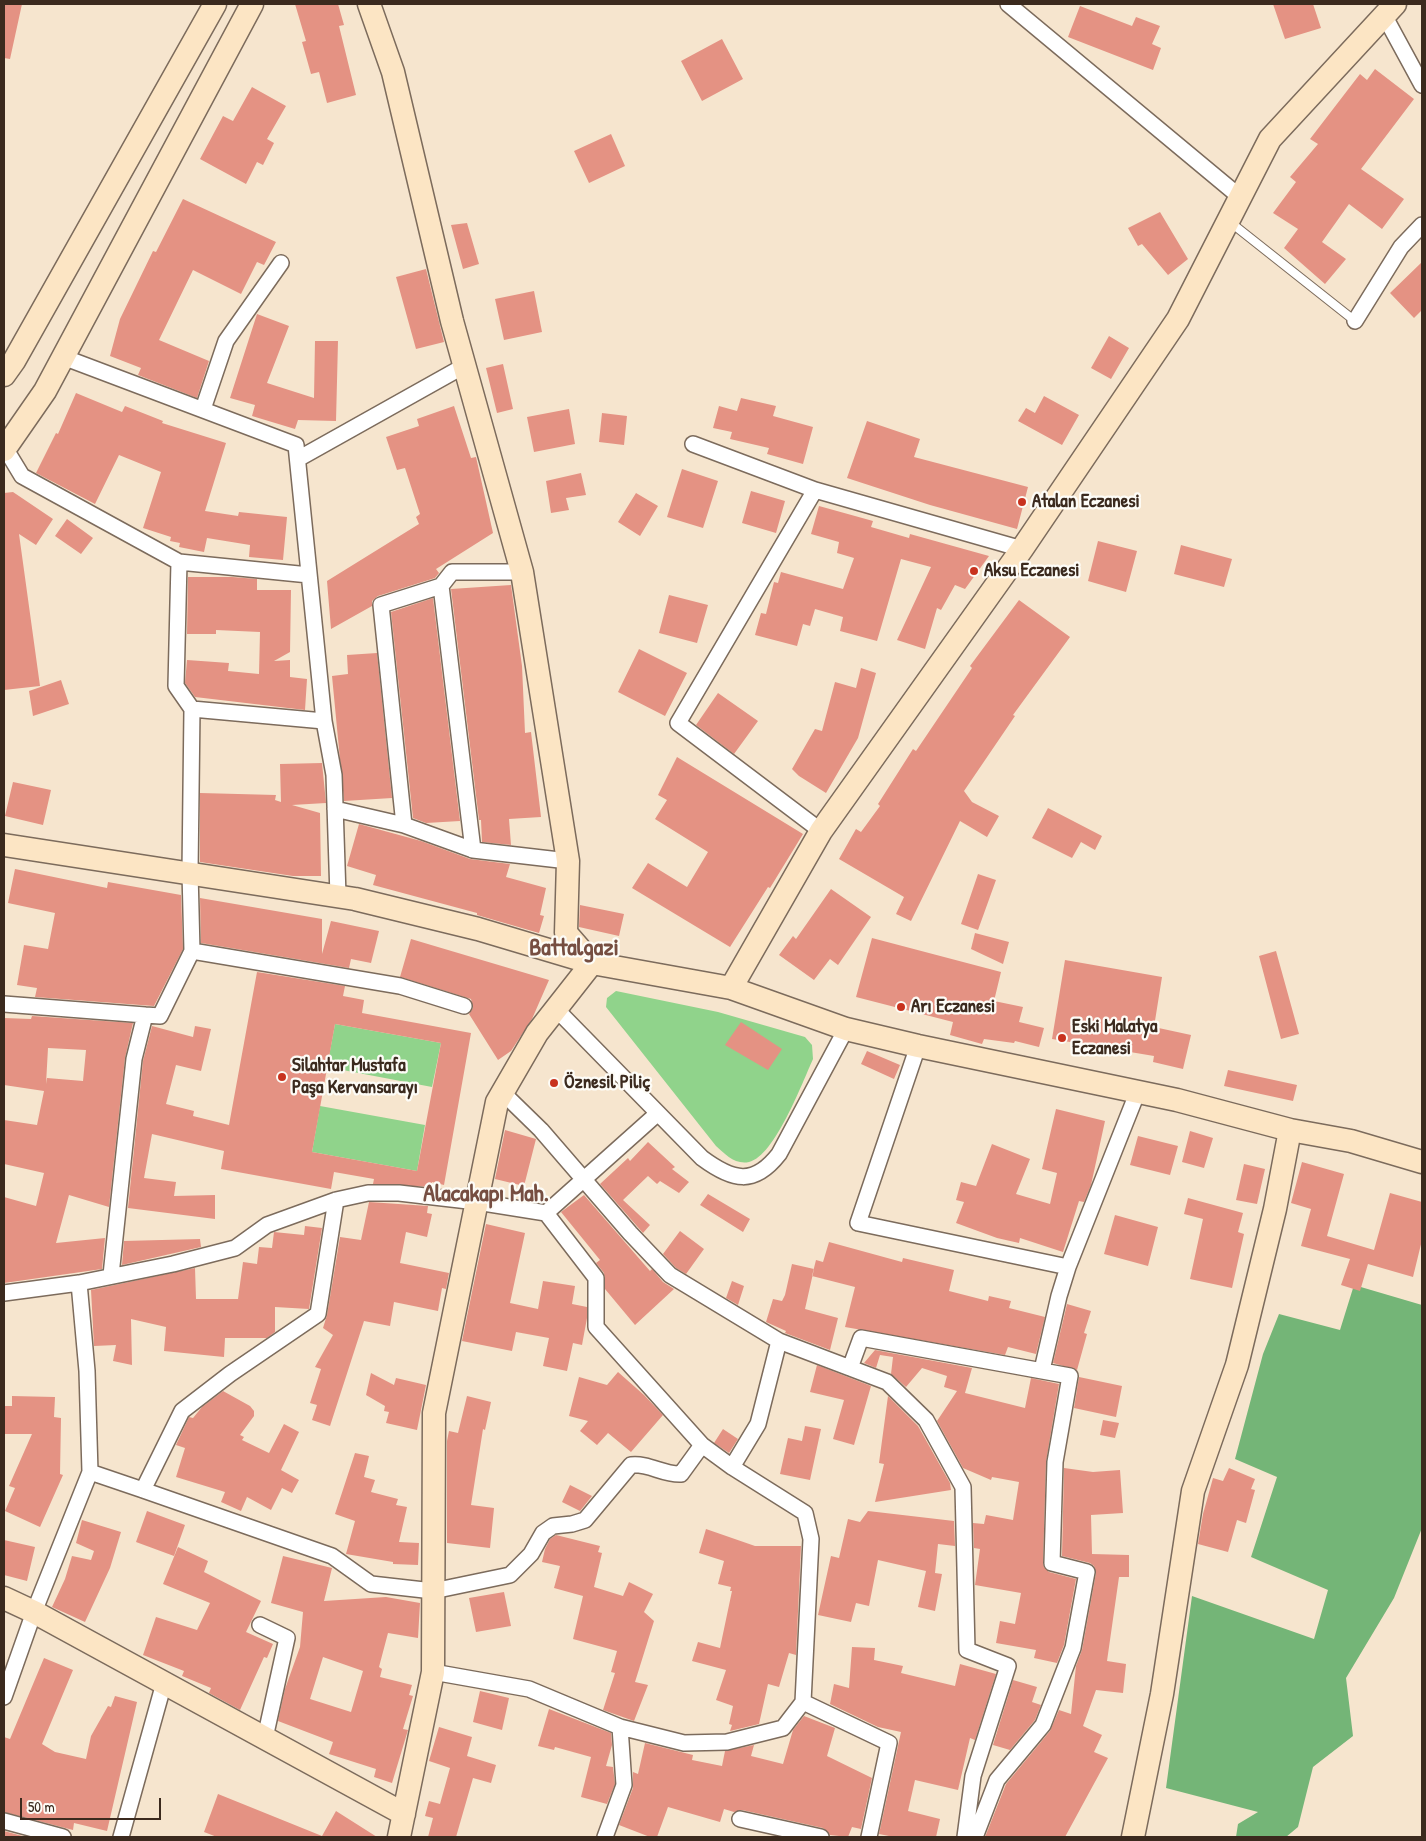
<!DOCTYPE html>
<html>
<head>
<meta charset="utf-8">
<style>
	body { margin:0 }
	#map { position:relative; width:1426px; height:1841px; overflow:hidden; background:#f6e5ce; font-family:"Patrick Hand",sans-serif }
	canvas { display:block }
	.frame { position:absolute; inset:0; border:5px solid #3b2a1e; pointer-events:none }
	.scale { position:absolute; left:20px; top:1798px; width:141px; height:22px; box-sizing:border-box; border:2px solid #3b2a1e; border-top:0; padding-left:6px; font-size:15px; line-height:18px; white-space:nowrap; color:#3b2a1e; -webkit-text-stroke:4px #fdfcf7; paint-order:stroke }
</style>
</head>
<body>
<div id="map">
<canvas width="1426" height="1841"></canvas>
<div class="frame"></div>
<div class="scale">50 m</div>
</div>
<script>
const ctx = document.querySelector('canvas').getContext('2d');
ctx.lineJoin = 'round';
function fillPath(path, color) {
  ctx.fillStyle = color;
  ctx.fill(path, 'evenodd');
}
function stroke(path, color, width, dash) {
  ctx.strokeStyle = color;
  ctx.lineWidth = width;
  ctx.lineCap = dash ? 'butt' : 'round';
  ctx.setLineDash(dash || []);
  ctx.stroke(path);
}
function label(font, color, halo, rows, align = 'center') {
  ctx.font = font + ' "Patrick Hand",sans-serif';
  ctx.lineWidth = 4.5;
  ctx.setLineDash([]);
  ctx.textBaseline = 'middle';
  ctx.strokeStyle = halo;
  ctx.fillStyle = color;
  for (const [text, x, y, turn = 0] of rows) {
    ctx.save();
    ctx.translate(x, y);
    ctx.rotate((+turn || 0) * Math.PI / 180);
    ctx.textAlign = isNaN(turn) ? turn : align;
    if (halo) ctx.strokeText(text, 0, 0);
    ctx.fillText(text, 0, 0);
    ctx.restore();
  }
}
fillPath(new Path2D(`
	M616 991 718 1012 805 1037 812 1045 813 1059C802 1083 775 1156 749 1162 735 1165 725 1154 716 1146L606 1007 607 998Z
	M335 1024 441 1043 432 1087 327 1067Z
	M320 1106 425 1125 417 1171 312 1152Z`), '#90d38b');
fillPath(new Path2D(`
	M1354 1285 1422 1305V1528L1394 1598 1346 1678 1353 1736 1313 1767 1298 1827 1286 1837H1236L1238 1824 1258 1812 1166 1788 1192 1596 1314 1639 1328 1590 1251 1557 1277 1477 1235 1459 1263 1354 1279 1314 1340 1330Z`), '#74b577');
fillPath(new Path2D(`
	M4 4H22L10 59 4 58Z
	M295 4H338L344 25 339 26 356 95 327 103 319 72 311 74 302 42 306 41Z
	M1273 4H1313L1321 28 1285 39Z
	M1080 6 1132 26 1136 17 1160 26 1152 44 1161 48 1153 70 1068 37Z
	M722 39 743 79 702 101 681 61Z
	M1375 69 1414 99 1361 169 1404 199 1382 229 1349 204 1322 242 1346 259 1325 284 1284 248 1298 229 1273 213 1296 182 1290 177 1318 144 1310 139 1360 74 1367 80Z
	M252 87 286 106 267 139 274 143 263 165 257 162 246 184 200 159 223 116 233 121Z
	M611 134 625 166 589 183 574 151Z
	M183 199 276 242 264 265 257 262 241 294 193 270 159 340 209 361 197 398 138 375 141 368 110 356 120 319 153 251 156 252Z
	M1160 212 1188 259 1168 275 1142 244 1138 246 1128 228Z
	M467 223 479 264 463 269 451 225Z
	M1422 262V310L1414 318 1390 293Z
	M426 269 444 342 416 349 396 277Z
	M534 291 542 332 504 340 495 299Z
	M257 314 289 326 267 383 314 398 315 341H338L336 421 298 420 295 429 252 416 255 405 230 398Z
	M1109 336 1129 348 1111 379 1091 368Z
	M503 364 513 409 497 413 486 368Z
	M76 393 122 412 125 406 163 421 162 423 226 443 205 511 238 516 239 512 287 517 283 560 249 557 250 545 207 538 204 552 179 547 180 543 170 541 171 537 143 528 161 472 119 455 95 504 36 473 56 433 58 434Z
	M1044 396 1079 415 1062 445 1018 421 1026 408 1035 413Z
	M741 398 776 406 773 416 813 427 803 464 767 454 769 448 730 439 732 432 713 428 719 406 737 411Z
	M454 406 471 458 476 457 493 533 436 569 439 573 435 578 378 596 372 601V606L331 629 327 581 419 524 416 517 420 514 405 468 397 470 386 437 419 426 417 419Z
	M569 409 575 444 534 452 527 417Z
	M602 413 627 416 624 445 599 442Z
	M867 421 920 439 914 457 1028 487 1017 529 930 505 847 478Z
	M682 469 718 481 703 528 667 517Z
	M581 473 586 495 566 498 569 510 551 513 546 481Z
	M751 491 785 501 776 533 742 523Z
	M13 492 53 519 36 545 19 534 40 686 4 690V493Z
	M636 493 658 506 640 536 618 522Z
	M819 506 873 521 871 527 909 538 910 534 989 556 965 589 955 585 941 610 937 608 925 649 897 640 931 567 901 559 877 641 840 631 843 617 815 609 810 626 803 624 797 646 755 635 761 613 766 614 774 582 778 583 781 572 843 589 854 558 837 553 839 542 811 534Z
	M67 519 93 538 81 554 55 536Z
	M1098 541 1137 551 1126 592 1088 581Z
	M1181 545 1232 559 1224 587 1174 574Z
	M188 577H232L257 579V590H291L290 652 274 661 290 660V677L307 679 305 710 195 697 185 683 187 660 229 663 228 671 259 674 260 632 216 630V634H187Z
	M511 585 522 666 525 733 531 732 541 817 509 819 511 845 482 842 481 820H479L451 589Z
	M669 595 708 605 697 643 659 633Z
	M433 598 460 821 426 823 413 818 391 612Z
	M1019 600 1070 637 1013 715 1015 716 964 791 972 802 999 816 987 837 960 821 911 921 896 914 904 897 839 859 856 829 861 832 880 806 878 804 913 749 916 751 972 668 970 666Z
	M639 649 687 673 665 716 618 692Z
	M377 653 392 798 344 801 332 676 348 674 347 655Z
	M861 668 876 673 858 738 826 793 799 776 792 769 815 729 822 731 835 682 856 688Z
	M61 680 69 704 33 716 29 691Z
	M718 693 758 721 734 754 696 725Z
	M677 757 803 834 770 888 768 887 730 947 632 888 648 863 687 887 708 852 655 819 667 800 658 795Z
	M322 763 326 803 292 805 320 813 321 876H293L200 862V793L276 795 275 800 281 802 280 764Z
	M13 782 51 790 43 825 5 816Z
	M1048 808 1102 836 1095 850 1081 842 1072 858 1032 838Z
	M359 824 421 841 470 859 510 864 506 877 546 888 540 915 544 916 539 933 477 915V913L373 885 376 875 347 866Z
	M15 869 107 888 108 882 181 895 183 949 154 1006 35 997 37 988 17 985 24 945 48 949 55 913 8 903Z
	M978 874 996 880 978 930 961 924Z
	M831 889 871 917 838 965 830 959 814 980 779 955 793 936 796 939Z
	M200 898 322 919V954L331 921 379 931 371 963 351 959 349 968 201 943Z
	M580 905 624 914 619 936 579 927Z
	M975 933 1009 942 1003 964 971 949Z
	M872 938 1001 972 994 1001 1023 1007 1019 1022 1044 1028 1039 1047 1015 1041 1014 1043 984 1039 982 1044 950 1035 953 1022 856 997Z
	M411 939 549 980 532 1019 511 1051 498 1060 469 1014 473 1008 471 999 400 977Z
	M1276 951 1299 1034 1281 1039 1259 956Z
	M1065 960 1162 977 1154 1027 1191 1035 1183 1069 1153 1062 1154 1056 1052 1039Z
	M257 972 345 986 343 996 364 1000 362 1013 471 1033 444 1185 432 1182 431 1187 373 1184 374 1179 334 1172 331 1189 221 1169 224 1151 152 1134 144 1178 176 1182 174 1196 215 1195V1219L128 1208 143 1061 152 1026 193 1037 195 1026 211 1029 201 1071 176 1065 166 1104 194 1111 193 1116 229 1125ZM335 1024 441 1043 417 1171 312 1152Z
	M32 1016 133 1023 125 1058 109 1207 69 1195 56 1243 105 1238 102 1269 4 1283V1197L36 1206 44 1173 4 1164V1120L37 1125 44 1091 4 1085V1018L31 1019ZM48 1048 86 1050 83 1081 47 1078 46 1084Z
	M741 1022 782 1049 768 1070 725 1045Z
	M867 1051 900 1065 894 1079 861 1064Z
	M1228 1070 1297 1085 1293 1101 1224 1086Z
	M1056 1109 1105 1121 1091 1185 1084 1202 1079 1201 1063 1252 1020 1238 1019 1243 997 1238 956 1223 964 1202 956 1200 961 1182 976 1186 992 1144 1030 1159 1016 1194 1050 1204 1057 1173 1042 1169Z
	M505 1130 536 1139 524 1186 495 1179Z
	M1190 1131 1213 1138 1204 1168 1182 1162Z
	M1138 1136 1178 1146 1170 1175 1130 1165Z
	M648 1142 675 1167 672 1169 689 1182 679 1193 660 1181 657 1184 648 1176 623 1200 650 1225 643 1233 600 1184 628 1158 630 1161Z
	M1302 1162 1344 1174 1327 1236 1374 1250 1390 1193 1422 1202V1240L1413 1277 1368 1264 1360 1291 1341 1285 1350 1259 1301 1246 1311 1209 1291 1203Z
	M1244 1164 1265 1169 1257 1204 1236 1200Z
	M708 1194 750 1219 743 1232 700 1205Z
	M584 1195 650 1271 652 1269 663 1282 674 1289 635 1325 605 1289 604 1273 596 1263 600 1260 561 1212Z
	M1188 1198 1243 1213 1238 1232 1244 1234 1232 1288 1190 1279 1203 1219 1184 1214Z
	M369 1202 428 1206 427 1213 432 1214 427 1237 406 1232 400 1263 449 1273 446 1289 442 1288 438 1311 394 1302 390 1326 364 1321 330 1426 312 1420 317 1405 310 1403 321 1369 315 1367 333 1335 323 1328 327 1315 340 1237 361 1240Z
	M1115 1215 1158 1227 1148 1266 1104 1254Z
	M486 1224 525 1233 510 1303 538 1309 543 1281 575 1286 572 1304 587 1307V1318L582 1345 573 1343 567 1371 543 1366 549 1338 516 1332 512 1351 462 1341Z
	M305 1226 322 1228 309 1309 275 1307V1332L267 1338H225L224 1357 164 1351 166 1327 131 1319 132 1365 113 1361 116 1345 94 1346 91 1290 195 1268 196 1299H238L243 1262 257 1264 259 1247 272 1248 274 1232 304 1235Z
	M680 1231 704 1249 686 1274 676 1268 663 1254Z
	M200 1239 201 1247 122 1265 124 1241Z
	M829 1242 902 1262 903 1258 954 1270 949 1291 988 1301 989 1296 1011 1301 1009 1308 1045 1317 1036 1354 1008 1347 1005 1355 845 1327 855 1287 812 1276 816 1260 823 1262Z
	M792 1264 814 1269 805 1309 838 1318 830 1350 785 1333 786 1331 766 1322 773 1299 782 1301 785 1295Z
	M732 1281 744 1286 738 1305 726 1298Z
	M1067 1304 1091 1311 1084 1333 1087 1334 1077 1370 1053 1363Z
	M875 1350 972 1368 965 1393 1025 1408 1031 1378 1059 1384 1046 1462 1043 1563 1044 1567 1049 1572 1076 1579 1064 1645 1057 1663 1034 1658 1036 1650 996 1643 1000 1621 1015 1624 1021 1593 975 1585 980 1549 974 1548 973 1523 984 1524 986 1515 1013 1520 1019 1482 992 1477 991 1480 963 1468 937 1421 957 1391 944 1387 947 1376 922 1368 906 1387 891 1374 893 1357 880 1355 876 1368 864 1363Z
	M817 1365 871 1386 854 1445 833 1439 844 1400 810 1392Z
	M618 1372 644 1395 663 1415 631 1452 608 1433 597 1445 580 1431 588 1421 569 1416 579 1377 607 1385Z
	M371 1373 394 1385 396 1378 426 1385 417 1430 386 1423 389 1412 384 1411 385 1406 366 1395Z
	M1079 1377 1122 1386 1116 1417 1074 1408Z
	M223 1391 250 1406 254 1411V1416L240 1435 244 1437 242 1440 269 1453 284 1424 299 1432 281 1470 299 1480 292 1493 282 1488 271 1510 247 1497 241 1511 221 1502 225 1492 176 1477 185 1448 176 1445 189 1417 193 1418 202 1407Z
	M12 1396 55 1397 54 1417 61 1418 60 1474 63 1475 40 1527 5 1511 15 1488 9 1486 32 1434H4V1406H12Z
	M467 1396 491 1402 485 1430 483 1429 471 1505 494 1508 490 1548 447 1543V1441L449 1431 458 1433Z
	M888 1396 918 1426 950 1483 951 1490 875 1502 884 1464 879 1463Z
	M1103 1420 1119 1423 1115 1438 1100 1435Z
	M805 1426 821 1429 810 1480 780 1474 788 1438 802 1441Z
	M723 1429 738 1439 729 1453 714 1443Z
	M355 1453 369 1456 364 1477 375 1480 371 1492 398 1499 396 1505 407 1507 399 1542 419 1543 418 1565 393 1564V1562L346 1554 355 1521 335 1514Z
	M1064 1468 1093 1472 1120 1470 1123 1513 1091 1515 1092 1554 1129 1555V1577H1119L1107 1661 1126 1664 1123 1693 1096 1690 1083 1726 1102 1735 1094 1752 1108 1758 1065 1837H985L1006 1784 1050 1731 1059 1710 1071 1714 1076 1666 1082 1650 1096 1573 1094 1566 1090 1563 1062 1556Z
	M1229 1468 1255 1479 1251 1489 1255 1490 1246 1523 1237 1520 1228 1552 1198 1544 1203 1514 1213 1478 1223 1481Z
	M570 1485 592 1496 580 1511 562 1502Z
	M147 1511 185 1525 174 1556 136 1542Z
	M868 1511 954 1521 955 1546 938 1544 935 1573 942 1574 935 1611 918 1607 926 1571 878 1560 869 1606 856 1603 851 1622 818 1615 831 1556 839 1558 848 1519 860 1522Z
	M82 1520 121 1532 110 1568 85 1622 52 1607 65 1579 72 1556 91 1560 94 1551 76 1543Z
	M706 1529 755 1546H801L796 1655 789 1653 779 1687 768 1684 759 1724 730 1731 732 1725 729 1724 733 1706 716 1700 726 1670 692 1661 698 1642 720 1648 732 1591H730L731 1587 718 1584 724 1561 699 1553Z
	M556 1535 600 1546 598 1552 602 1553 594 1587 623 1596 629 1582 653 1594 644 1612 654 1621 635 1682 648 1685 634 1721 603 1710 615 1673 611 1672 617 1651 573 1639 583 1596 554 1588 560 1566 542 1562 545 1549 550 1539Z
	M4 1540 35 1547 27 1581 4 1575Z
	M178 1547 208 1561 204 1572 261 1601 246 1632 273 1644 267 1658 264 1657 240 1710 209 1693 211 1688 182 1676 184 1671 143 1655 156 1617 197 1630 210 1603 163 1584Z
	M283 1556 332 1568 324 1601 386 1597 420 1603 418 1638 388 1633 379 1667 382 1669 380 1677 412 1685 409 1695 413 1696 403 1729 408 1730 392 1783 374 1777 376 1769 329 1754 333 1742 278 1721 285 1689 300 1647 303 1612 271 1603ZM323 1657 363 1671 351 1712 310 1699Z
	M504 1592 511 1626 476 1632 469 1598Z
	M852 1647 875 1648 874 1660 903 1666 901 1673 955 1686 960 1664 996 1674 975 1740 970 1738 958 1790 915 1780 908 1811 940 1819 936 1837H894L879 1834 901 1732 878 1727 830 1704 834 1684 849 1688Z
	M44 1658 73 1670 42 1744 55 1752 86 1759 91 1736 108 1706 111 1707 115 1696 137 1702 107 1831 74 1823 73 1830 4 1812V1737L10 1739Z
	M1013 1680 1037 1687 1032 1702 1041 1705 1035 1720 1010 1750 993 1745Z
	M480 1691 509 1698 502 1730 473 1722Z
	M549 1709 611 1733 612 1745 606 1766 613 1767 615 1784 607 1804 581 1797 591 1757 555 1747 554 1750 538 1746Z
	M804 1716 835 1728 827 1756 872 1778 861 1829 852 1827 848 1837 830 1835 823 1828 742 1810 734 1812 724 1809 720 1822 668 1807 657 1837H650L619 1825 633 1788V1772L638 1774 645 1743 693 1755 692 1760 722 1766 725 1751 754 1745 751 1756 783 1764 793 1730Z
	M439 1727 472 1737 467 1756 496 1765 491 1783 473 1778 456 1837H428L433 1818 425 1816 429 1801 440 1804 450 1768 429 1761Z
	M218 1794 322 1836 336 1811 377 1837H217L204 1832Z
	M4 1831 26 1837H4Z`), '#e49283');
const lane = new Path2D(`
	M1230 222 1355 321`);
const street = new Path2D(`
	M1008 4 1240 197
	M1384 15 1422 85
	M1355 321 1401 247 1422 225
	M63 357 296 445 324 721 334 775 338 896
	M203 409 226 341 281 263
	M693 444 815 490
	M5 448 22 476 179 562 309 575
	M298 459 464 366
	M179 562 176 686 192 709
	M441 586 452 572H522
	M335 809 404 825 381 605 441 586 473 850 568 861
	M404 825 473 850
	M821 831 678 723 815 490 1022 549
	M192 951 400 986 464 1006
	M4 1004 145 1015 134 1059 111 1275
	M557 1010 702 1158C733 1181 754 1186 779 1154L846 1029
	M145 1015 160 1016 192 951 190 872 192 709 324 721
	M918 1046 858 1223 1068 1267 1138 1091
	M502 1092 541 1130 630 1233 670 1275 779 1341
	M336 1200 318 1314 230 1374 182 1411 143 1490 332 1556 371 1584 433 1591 510 1575 531 1554 543 1533 553 1526 572 1524 585 1520 631 1465C649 1463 663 1475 681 1474L702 1445
	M546 1213 596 1278V1327L702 1445 732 1467 805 1513 811 1539 803 1702 783 1728 727 1742 684 1743 620 1727
	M79 1283 87 1371 90 1472
	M4 1293 79 1283 173 1264 235 1248 267 1225 336 1200 368 1193H399L477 1202 546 1213 658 1113
	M850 1368 861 1338 1070 1376 1055 1462 1052 1563 1087 1572 1073 1648 1043 1725 997 1780 975 1837
	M1042 1370 1059 1296 1068 1267
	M732 1467 758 1424 779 1341 887 1382 926 1420 963 1487 967 1650 1008 1666 973 1776 965 1837
	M260 1625 287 1638 265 1738
	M433 1672 529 1689 620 1727 624 1785 605 1837
	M4 1697 34 1612 90 1472 143 1490
	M803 1702 889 1743 869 1837
	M740 1819 821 1837
	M4 1821 63 1837
	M121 1837 164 1683`);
const secondary = new Path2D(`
	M369 4 393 72 452 321 522 572 568 861 566 933 592 963 537 1033 497 1102 434 1413 433 1672 399 1837
	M4 375 14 361 215 4
	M4 450 45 391 252 4
	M4 845 355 899 478 929 592 963 731 988 846 1029 918 1046 1177 1100 1290 1130 1351 1141 1422 1162
	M731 988 821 831 1022 549 1178 319 1270 139 1395 4
	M4 1598 34 1612 404 1814
	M1133 1837 1162 1694 1193 1491 1237 1365 1275 1209 1290 1130`);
stroke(lane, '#7c6b5c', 10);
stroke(street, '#7c6b5c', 18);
stroke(secondary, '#7c6b5c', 25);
stroke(lane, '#fff', 8);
stroke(street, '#fff', 15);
stroke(secondary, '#fce5c4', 22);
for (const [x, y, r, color] of [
	[1022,502,5,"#c8321e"],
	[974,571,5,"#c8321e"],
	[901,1007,5,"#c8321e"],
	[1062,1038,5,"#c8321e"],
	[282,1077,5,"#c8321e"],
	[554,1083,5,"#c8321e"]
]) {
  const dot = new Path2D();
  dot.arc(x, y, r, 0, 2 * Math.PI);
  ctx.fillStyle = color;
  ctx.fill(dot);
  stroke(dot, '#fdfcf7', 2);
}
label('bold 19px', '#3b2a1e', '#fdfcf7', [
	["Atalan Eczanesi",1032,502],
	["Aksu Eczanesi",984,571],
	["Arı Eczanesi",911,1007],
	["Eski Malatya",1072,1027],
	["Eczanesi",1072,1049],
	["Silahtar Mustafa",292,1066],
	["Paşa Kervansarayı",292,1088],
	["Öznesil Piliç",564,1083]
], 'left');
label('bold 24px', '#764e41', '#fdfcf7', [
	["Battalgazi",574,949],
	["Alacakapı Mah.",486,1195]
]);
</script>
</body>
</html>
